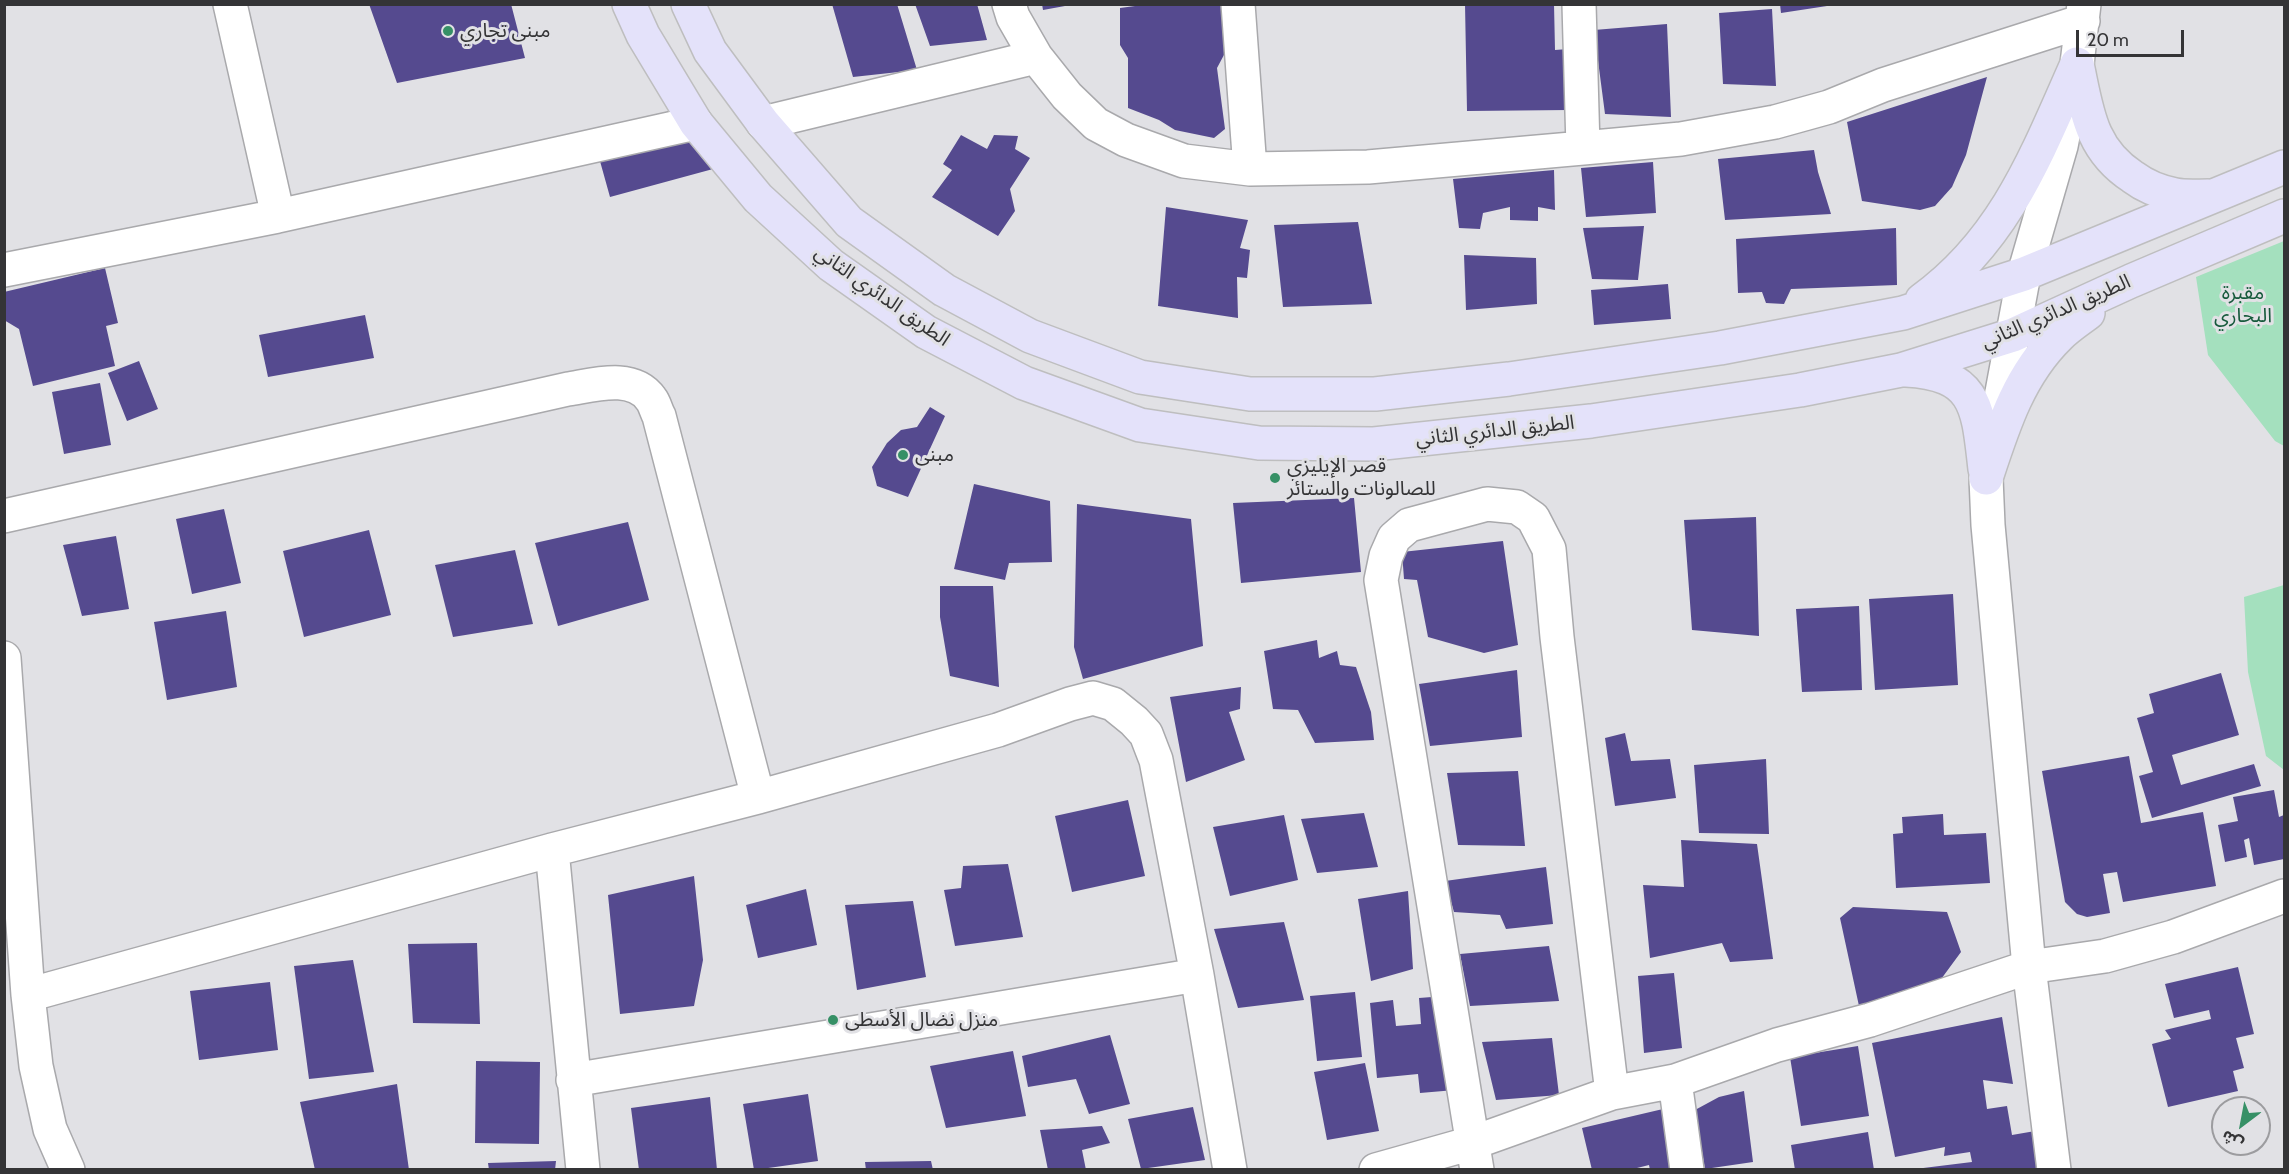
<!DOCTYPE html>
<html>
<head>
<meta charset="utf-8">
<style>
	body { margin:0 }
	#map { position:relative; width:2289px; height:1174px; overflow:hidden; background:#e1e1e5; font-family:Cabin,"Noto Sans Arabic",sans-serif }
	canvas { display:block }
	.frame { position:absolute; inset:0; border:6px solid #343436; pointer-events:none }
	.north { position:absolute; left:2211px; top:1096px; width:60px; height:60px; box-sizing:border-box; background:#e1e1e5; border:2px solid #9c9c9f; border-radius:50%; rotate:212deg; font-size:16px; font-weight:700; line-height:24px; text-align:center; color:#343436 }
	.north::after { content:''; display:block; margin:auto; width:21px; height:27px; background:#369066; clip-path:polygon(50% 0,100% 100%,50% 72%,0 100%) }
	.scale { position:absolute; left:2076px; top:30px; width:108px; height:27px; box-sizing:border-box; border:3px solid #343436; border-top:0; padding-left:8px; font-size:18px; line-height:21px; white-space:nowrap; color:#343436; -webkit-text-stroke:4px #e1e1e5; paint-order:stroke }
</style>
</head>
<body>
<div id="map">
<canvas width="2289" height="1174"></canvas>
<div class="frame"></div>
<div class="north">ش</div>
<div class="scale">20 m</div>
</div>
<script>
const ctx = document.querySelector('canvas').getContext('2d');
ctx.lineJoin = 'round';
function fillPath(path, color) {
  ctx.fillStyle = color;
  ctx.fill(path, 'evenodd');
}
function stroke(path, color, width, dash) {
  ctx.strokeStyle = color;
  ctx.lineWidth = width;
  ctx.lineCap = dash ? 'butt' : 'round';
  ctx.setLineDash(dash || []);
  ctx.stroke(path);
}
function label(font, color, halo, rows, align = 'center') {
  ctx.font = font + ' Cabin,"Noto Sans Arabic",sans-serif';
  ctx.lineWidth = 6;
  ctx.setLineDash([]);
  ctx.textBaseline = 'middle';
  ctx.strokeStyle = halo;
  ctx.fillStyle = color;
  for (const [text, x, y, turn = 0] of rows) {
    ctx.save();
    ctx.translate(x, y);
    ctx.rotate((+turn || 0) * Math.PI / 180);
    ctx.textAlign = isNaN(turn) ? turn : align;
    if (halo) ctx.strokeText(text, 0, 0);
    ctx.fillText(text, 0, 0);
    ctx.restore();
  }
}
fillPath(new Path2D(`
	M2284 241V446L2275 441 2208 355 2196 277Z
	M2284 585V770L2266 756 2248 672 2244 597Z`), '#a4e0be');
fillPath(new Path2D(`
	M369 4H511L525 58 397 83Z
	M832 4H897L917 70 853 77Z
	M915 4H977L987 40 930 46Z
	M1042 4H1064L1065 6 1043 10Z
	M1150 4H1221L1225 53 1217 68 1225 129 1214 138 1175 130 1159 120 1128 108V58L1120 45V8Z
	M1465 4H1554L1555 50 1568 49 1569 110 1467 111Z
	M1780 4H1827V6L1781 13Z
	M1772 9 1776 86 1723 84 1719 13Z
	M1667 24 1671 117 1605 114 1594 30Z
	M1987 77 1966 155 1952 187 1935 206 1920 210 1862 201 1847 122Z
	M682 119 713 169 610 197 593 136Z
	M961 135 987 149 994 135 1018 136 1015 149 1030 158 1010 189 1015 211 998 236 932 197 952 170 943 164Z
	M1814 150 1818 172 1831 214 1725 220 1718 159Z
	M1653 162 1656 213 1586 217 1581 168Z
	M1554 170 1555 210 1538 207V221L1510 220V207L1483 213 1480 229 1459 228 1453 179Z
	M1166 207 1248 220 1240 248 1250 250 1247 278 1237 277 1238 318 1158 306Z
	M1358 222 1372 304 1283 307 1274 225Z
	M1644 226 1638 280 1592 279 1583 228Z
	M1896 228 1897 285 1791 289 1784 304 1766 303 1762 292 1738 293 1736 239Z
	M1464 255 1536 258 1537 304 1466 310Z
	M105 268 118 323 106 326 115 366 33 386 19 329 4 320V292Z
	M1668 284 1671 319 1594 325 1591 290Z
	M365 315 374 358 268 377 259 335Z
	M139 361 158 409 127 421 108 373Z
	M100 383 111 445 64 454 52 392Z
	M930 407 945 416 908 497 877 486 872 467 887 443 901 430 917 427Z
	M974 484 1050 501 1052 562 1009 563 1005 580 954 569Z
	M1354 498 1361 572 1241 583 1233 503Z
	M1077 504 1191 519 1203 646 1083 679 1074 647Z
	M224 509 241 583 192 594 176 519Z
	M1756 517 1759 636 1692 630 1684 520Z
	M628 522 649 600 558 626 535 543Z
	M369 530 391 615 304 637 283 551Z
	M116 536 129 609 82 616 63 545Z
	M1503 541 1518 645 1484 653 1428 637 1417 580 1404 579 1402 552Z
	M515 550 533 624 453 637 435 565Z
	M940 586H993L999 687 950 676 940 617Z
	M1953 594 1958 685 1875 690 1869 599Z
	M1859 606 1862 690 1802 692 1796 609Z
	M226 611 237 687 167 700 154 622Z
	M1317 640 1319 658 1337 651 1340 665 1356 667 1371 712 1374 740 1315 743 1298 710 1273 709 1264 651Z
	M1517 670 1522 737 1430 746 1419 684Z
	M2221 673 2239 735 2172 755 2181 785 2254 764 2261 786 2152 818 2139 776 2153 772 2137 718 2154 713 2149 694Z
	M1241 687 1240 709 1229 712 1245 760 1186 782 1170 697Z
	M1625 733 1631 761 1670 759 1676 798 1615 806 1605 738Z
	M2129 756 2141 823 2203 812 2216 886 2123 902 2117 872 2103 874 2110 913 2087 917 2077 914 2065 902 2042 771Z
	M1766 759 1769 834 1699 833 1694 765Z
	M1518 771 1525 846 1458 845 1447 773Z
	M2274 790 2279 817 2284 815V859L2254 865 2249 838 2244 840 2247 857 2225 862 2218 825 2238 821 2233 797Z
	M1128 800 1145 876 1072 892 1055 816Z
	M1364 813 1378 867 1317 873 1301 819Z
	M1943 814 1944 835 1986 833 1990 883 1896 888 1893 834 1903 833 1902 817Z
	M1284 815 1298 880 1230 896 1213 827Z
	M1681 840 1757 844 1773 959 1730 962 1722 943 1650 958 1643 885 1684 887Z
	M1008 864 1023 937 955 946 944 890 961 888 963 866Z
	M1546 867 1553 924 1506 929 1500 915 1454 912 1445 881Z
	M694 876 703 960 694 1006 620 1014 608 895Z
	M806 889 817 945 758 958 746 905Z
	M1408 891 1413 969 1371 981 1358 899Z
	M913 901 926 977 857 990 845 905Z
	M1853 907 1947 912 1961 952 1936 986 1859 1006 1840 918Z
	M1284 922 1304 1000 1238 1008 1214 929Z
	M477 943 480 1024 413 1023 408 944Z
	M1549 946 1559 1001 1470 1006 1460 954Z
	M353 960 374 1072 309 1079 294 966Z
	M2238 967 2254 1034 2236 1038 2244 1068 2233 1071 2238 1091 2168 1107 2152 1044 2171 1039 2165 1030 2211 1019 2209 1010 2174 1018 2165 984Z
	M1674 973 1682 1048 1644 1053 1638 976Z
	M270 982 278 1050 199 1060 190 991Z
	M1355 992 1362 1057 1317 1061 1310 996Z
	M1445 996 1455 1090 1420 1093 1418 1074 1377 1078 1370 1003 1393 1000 1396 1026 1421 1024 1419 998Z
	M2002 1017 2013 1084 1983 1080 1987 1109 2007 1106 2012 1135 2041 1130 2038 1170H1907L1972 1162 1970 1152 1944 1156 1945 1147 1895 1157 1872 1043Z
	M1110 1035 1130 1104 1089 1114 1076 1079 1028 1087 1022 1056Z
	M1552 1038 1559 1095 1496 1100 1482 1042Z
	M1858 1046 1869 1116 1801 1126 1790 1057Z
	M1013 1051 1026 1116 946 1128 930 1066Z
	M476 1061 540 1062 539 1144 475 1143Z
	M1365 1063 1379 1131 1327 1140 1314 1072Z
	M397 1084 409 1170H315L300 1102Z
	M1744 1091 1753 1162 1705 1169 1695 1110 1719 1097Z
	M808 1094 818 1161 754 1170 743 1104Z
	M710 1097 717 1170H639L631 1108Z
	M1193 1107 1205 1160 1141 1169 1128 1119Z
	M1663 1109 1677 1170H1650L1649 1165 1629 1170H1592L1582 1128Z
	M1102 1126 1110 1143 1082 1150 1086 1170H1048L1040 1130Z
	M1868 1132 1874 1170H1795L1791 1145Z
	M556 1161 555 1170H489L488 1163Z
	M931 1161 933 1170H866L865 1162Z`), '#554a8f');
const minor = new Path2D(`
	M230 4 278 216
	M1009 4 1013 17 1036 57 1067 96 1096 124 1126 140 1184 161 1250 169 1368 167 1583 148 1681 139 1775 122 1829 107 1883 85 2083 21
	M1238 4 1250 169
	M1579 4 1583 148
	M763 123 1036 57
	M4 270 278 216 696 123
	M4 516 568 389C594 385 633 373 651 399 655 404 656 411 659 416L758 797
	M4 658 28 995 36 1066 50 1129 68 1170
	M552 850 583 1170
	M28 995 552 850 758 797 998 730 1070 704 1093 698 1113 704 1134 721 1146 734 1156 760 1197 975 1230 1170
	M573 1080 1197 975
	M1675 1081 1687 1170
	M1376 1170 1472 1143 1612 1093 1675 1081 1777 1045 1870 1020 2029 967 2105 956 2173 937 2284 896
	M1477 1170 1381 580 1386 556 1394 538 1409 525 1487 504 1517 507 1533 518 1549 549 1557 637 1612 1093
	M2054 1170 2029 967 1988 525 1986 478 2024 274 2061 146 2077 64 2084 4`);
const major = new Path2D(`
	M629 4 643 35 696 123 758 198 831 265 926 332 1024 383 1140 425 1259 443 1374 444 1591 421 1800 390 1901 370 2013 335 2131 281 2284 216
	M688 4 710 51 763 123 849 222 944 290 1030 336 1140 377 1250 394H1375L1509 379 1720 348 1903 313 2024 274 2284 167
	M2077 64C2087 111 2090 149 2133 177 2145 186 2160 192 2175 195 2185 197 2197 196 2208 196
	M1922 300C2005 240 2037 154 2077 64
	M1906 370C1978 374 1978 408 1985 469
	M1986 478C2003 426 2019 375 2059 336 2068 327 2079 320 2088 313`);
stroke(minor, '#a9a9ac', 36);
stroke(major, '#bebebf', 36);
stroke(minor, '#fff', 33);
stroke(major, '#e4e2fa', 33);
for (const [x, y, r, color] of [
	[448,31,6,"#369066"],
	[903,455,6,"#369066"],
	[1275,478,6,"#369066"],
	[833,1020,6,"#369066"]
]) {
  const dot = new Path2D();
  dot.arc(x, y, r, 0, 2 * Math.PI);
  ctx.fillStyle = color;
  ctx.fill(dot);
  stroke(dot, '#e1e1e5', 2);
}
label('20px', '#343436', '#e1e1e5', [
	["مبنى تجاري",460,31],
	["مبنى",915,455],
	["قصر الإيليزي",1287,466],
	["للصالونات والستائر",1287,489],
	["منزل نضال الأسطى",845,1020]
], 'left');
label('20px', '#165a3c', '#e1e1e5', [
	["مقبرة",2243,293],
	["البحاري",2243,316]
]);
label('20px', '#343436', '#e1e1e5', [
	["الطريق الدائري الثاني",882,296,35],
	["الطريق الدائري الثاني",2056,312,-23],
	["الطريق الدائري الثاني",1495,431,-6]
]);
</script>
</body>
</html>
